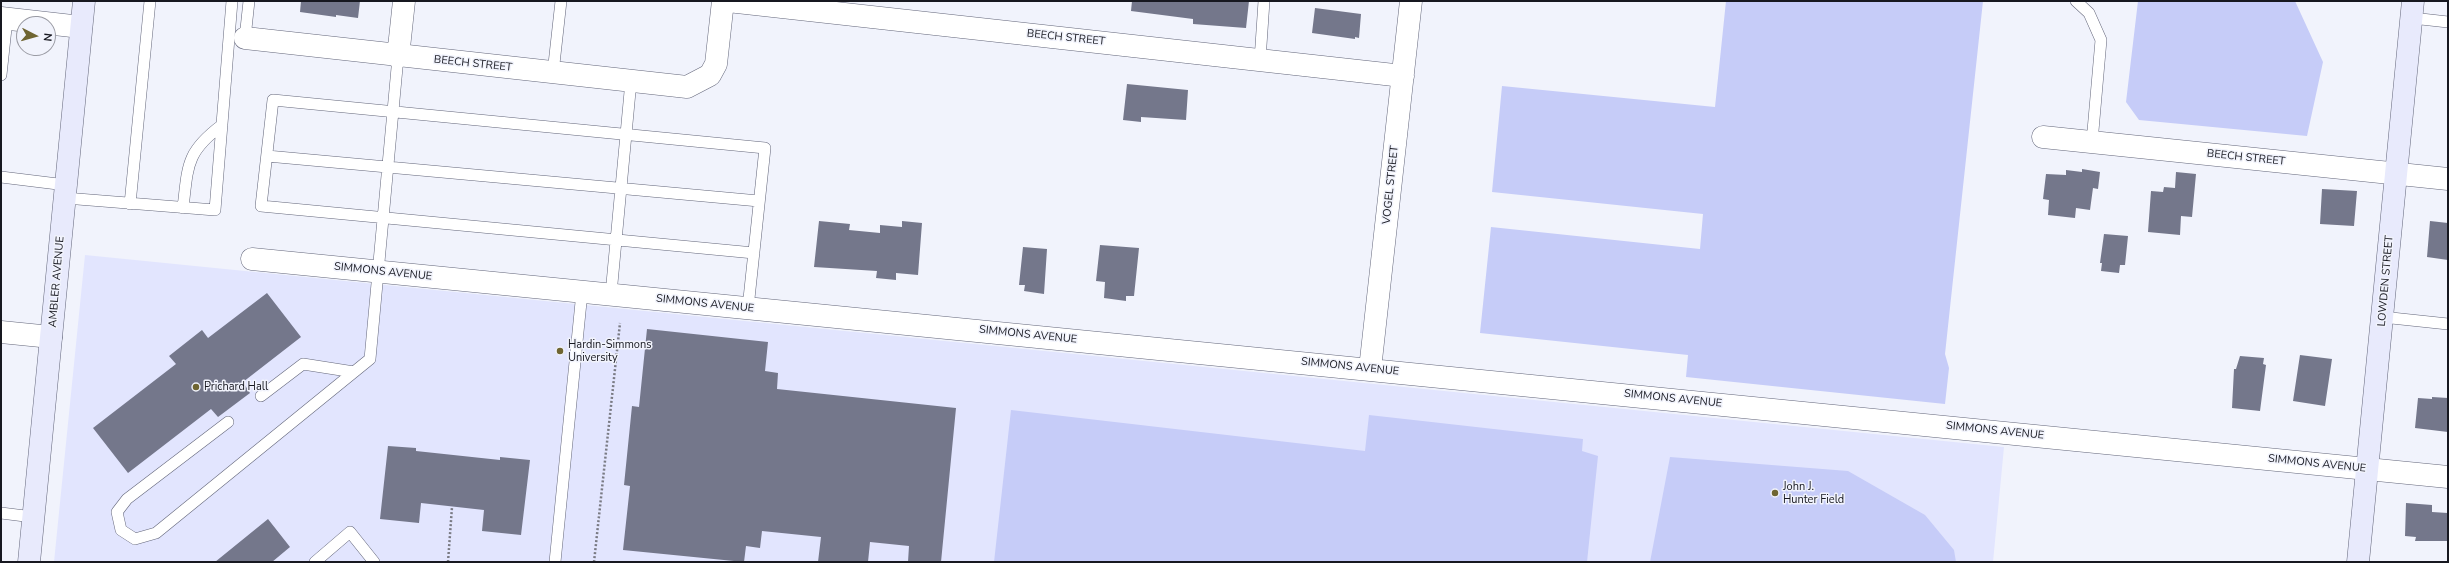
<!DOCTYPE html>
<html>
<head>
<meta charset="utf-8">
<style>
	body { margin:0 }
	#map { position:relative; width:2449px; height:563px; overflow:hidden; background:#f1f3fc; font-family:"Nunito Sans",sans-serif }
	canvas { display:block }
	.frame { position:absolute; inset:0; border:2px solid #171820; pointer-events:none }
	.north { position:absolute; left:16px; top:16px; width:40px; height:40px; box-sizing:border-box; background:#f1f3fc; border:1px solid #9a9ba4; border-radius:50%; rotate:96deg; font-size:11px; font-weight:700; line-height:16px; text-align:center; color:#171820 }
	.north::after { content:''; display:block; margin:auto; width:14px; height:18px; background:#6f6532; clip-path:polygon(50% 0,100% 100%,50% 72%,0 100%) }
</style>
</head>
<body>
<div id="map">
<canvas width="2449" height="563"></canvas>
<div class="frame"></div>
<div class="north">N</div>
</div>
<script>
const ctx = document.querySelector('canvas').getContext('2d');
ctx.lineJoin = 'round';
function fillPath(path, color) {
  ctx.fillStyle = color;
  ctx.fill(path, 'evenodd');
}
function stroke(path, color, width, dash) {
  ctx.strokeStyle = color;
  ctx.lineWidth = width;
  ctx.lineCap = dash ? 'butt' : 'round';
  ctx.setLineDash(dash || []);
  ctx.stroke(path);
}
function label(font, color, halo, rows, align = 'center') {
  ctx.font = font + ' "Nunito Sans",sans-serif';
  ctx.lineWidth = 3;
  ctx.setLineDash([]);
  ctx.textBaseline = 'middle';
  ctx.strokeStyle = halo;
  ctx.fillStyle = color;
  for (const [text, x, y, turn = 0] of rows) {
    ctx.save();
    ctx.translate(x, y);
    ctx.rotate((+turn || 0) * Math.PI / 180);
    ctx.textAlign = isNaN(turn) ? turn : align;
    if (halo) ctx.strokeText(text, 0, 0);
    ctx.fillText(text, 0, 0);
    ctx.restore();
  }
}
fillPath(new Path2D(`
	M85 255 2004 447 1993 562H54Z`), '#e2e5fe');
fillPath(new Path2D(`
	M1726 1H1983L1945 354 1949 368 1945 404 1686 377 1688 355 1480 333 1491 227 1700 249 1703 214 1492 192 1502 86 1715 107Z
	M2138 1H2295L2323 62 2307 136 2139 120 2126 102Z
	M1011 410 1365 451 1369 415 1583 439 1582 451 1598 456 1587 562H994Z
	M1670 457 1848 471 1925 515 1954 550 1956 562H1650Z`), '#c6ccf8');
fillPath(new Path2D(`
	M301 1H360L358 18 336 15V17L300 12Z
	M1132 1H1249L1246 28 1193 24V19L1131 11Z
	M1315 8 1361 14 1359 38 1355 37V39L1312 33Z
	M1127 84 1188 90 1186 120 1141 117V122L1123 120Z
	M2082 169 2100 172 2098 189 2093 188 2090 210 2076 208 2075 218 2048 215 2049 200 2043 199 2046 174 2066 175V170L2082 172Z
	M2176 172 2196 174 2192 217 2181 216 2180 235 2148 232 2151 191 2163 192 2164 187 2175 188Z
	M2322 189 2357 191 2354 226 2320 224Z
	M819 221 850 224 849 230 880 233V225L902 227V221L922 223 918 275 896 273V280L876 278 877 271 814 267Z
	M2430 221 2448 223V260L2427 257Z
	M2104 234 2128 236 2125 265H2120L2119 273 2101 271 2102 263H2100Z
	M1100 245 1139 248 1134 296H1126V301L1104 298 1105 282 1096 281Z
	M1023 247 1047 249 1044 294 1024 291 1025 285H1019Z
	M267 293 301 337 243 382 250 393 218 417 211 409 128 473 93 428 176 364 169 356 202 330 208 338Z
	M647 329 768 342 765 371 778 373 777 389 956 408 941 562H908L909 546 870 542 868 562H818L821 537 762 531 760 548 746 546 744 562 623 550 630 486 624 485 632 406 639 407Z
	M2300 355 2332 359 2325 406 2293 401Z
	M2240 356 2264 358 2263 364 2266 365 2260 411 2232 408 2234 369H2236Z
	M2432 397 2448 398V432L2415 428 2418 398 2432 399Z
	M388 446 416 448V451L500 460V457L530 460 521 535 482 531 484 510 421 503 419 523 380 519Z
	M2406 503 2432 505V512L2448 513V541H2415L2416 537 2405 536Z
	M268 519 290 547 272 562H215Z`), '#74778b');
const lane = new Path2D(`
	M2076 1 2089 13 2101 40 2092 142
	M2412 18 2448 22
	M245 38 249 1
	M1260 60 1264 1
	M553 73 561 1
	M1 75 7 19
	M267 156 759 201
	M1 177 66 185
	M65 198 215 210 232 1
	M130 204 150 1
	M183 208C188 165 186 152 222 125
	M611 294 631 81
	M748 308 765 148 273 100 261 206 754 253
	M2382 317 2448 324
	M261 396 303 364 354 372
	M228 422 127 499 117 512 121 530 135 539 156 533 370 359 398 57
	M1 513 33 517
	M315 562 350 532 374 562
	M555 562 582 292`);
const street = new Path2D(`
	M728 1 1403 76
	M1 18 81 27
	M245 38 687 87 710 75 716 64 723 1
	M398 57 404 1
	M2043 137 2448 179
	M252 259 2448 477
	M1 332 51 337
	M1370 369 1411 1`);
const secondary = new Path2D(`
	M29 562 84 1
	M2358 562 2413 1`);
stroke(lane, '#63667a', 12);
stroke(street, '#63667a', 23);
stroke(secondary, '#63667a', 23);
stroke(new Path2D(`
	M448 562 452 507
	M594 562 620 323`), '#7a7b84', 2.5, [2, 2]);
stroke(lane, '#fff', 11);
stroke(street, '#fff', 22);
stroke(secondary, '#e8eafc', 22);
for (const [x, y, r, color] of [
	[560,351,4,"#6f6532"],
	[196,387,4,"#6f6532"],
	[1775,493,4,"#6f6532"]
]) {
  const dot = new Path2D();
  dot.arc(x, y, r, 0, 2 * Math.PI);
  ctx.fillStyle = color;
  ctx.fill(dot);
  stroke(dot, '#f1f3fc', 1.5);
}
label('11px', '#171820', '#f1f3fc', [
	["BEECH STREET",1066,38,6],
	["BEECH STREET",473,64,6],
	["BEECH STREET",2246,158,6],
	["VOGEL STREET",1391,185,-84],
	["SIMMONS AVENUE",383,272,6],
	["LOWDEN STREET",2386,281,-85],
	["AMBLER AVENUE",57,282,-85],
	["SIMMONS AVENUE",705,304,6],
	["SIMMONS AVENUE",1028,335,6],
	["SIMMONS AVENUE",1350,367,6],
	["SIMMONS AVENUE",1673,399,6],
	["SIMMONS AVENUE",1995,431,6],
	["SIMMONS AVENUE",2317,464,6]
]);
label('11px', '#171820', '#f1f3fc', [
	["Hardin-Simmons",568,345],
	["University",568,358],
	["Prichard Hall",204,387],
	["John J.",1783,487],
	["Hunter Field",1783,500]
], 'left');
</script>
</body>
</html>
